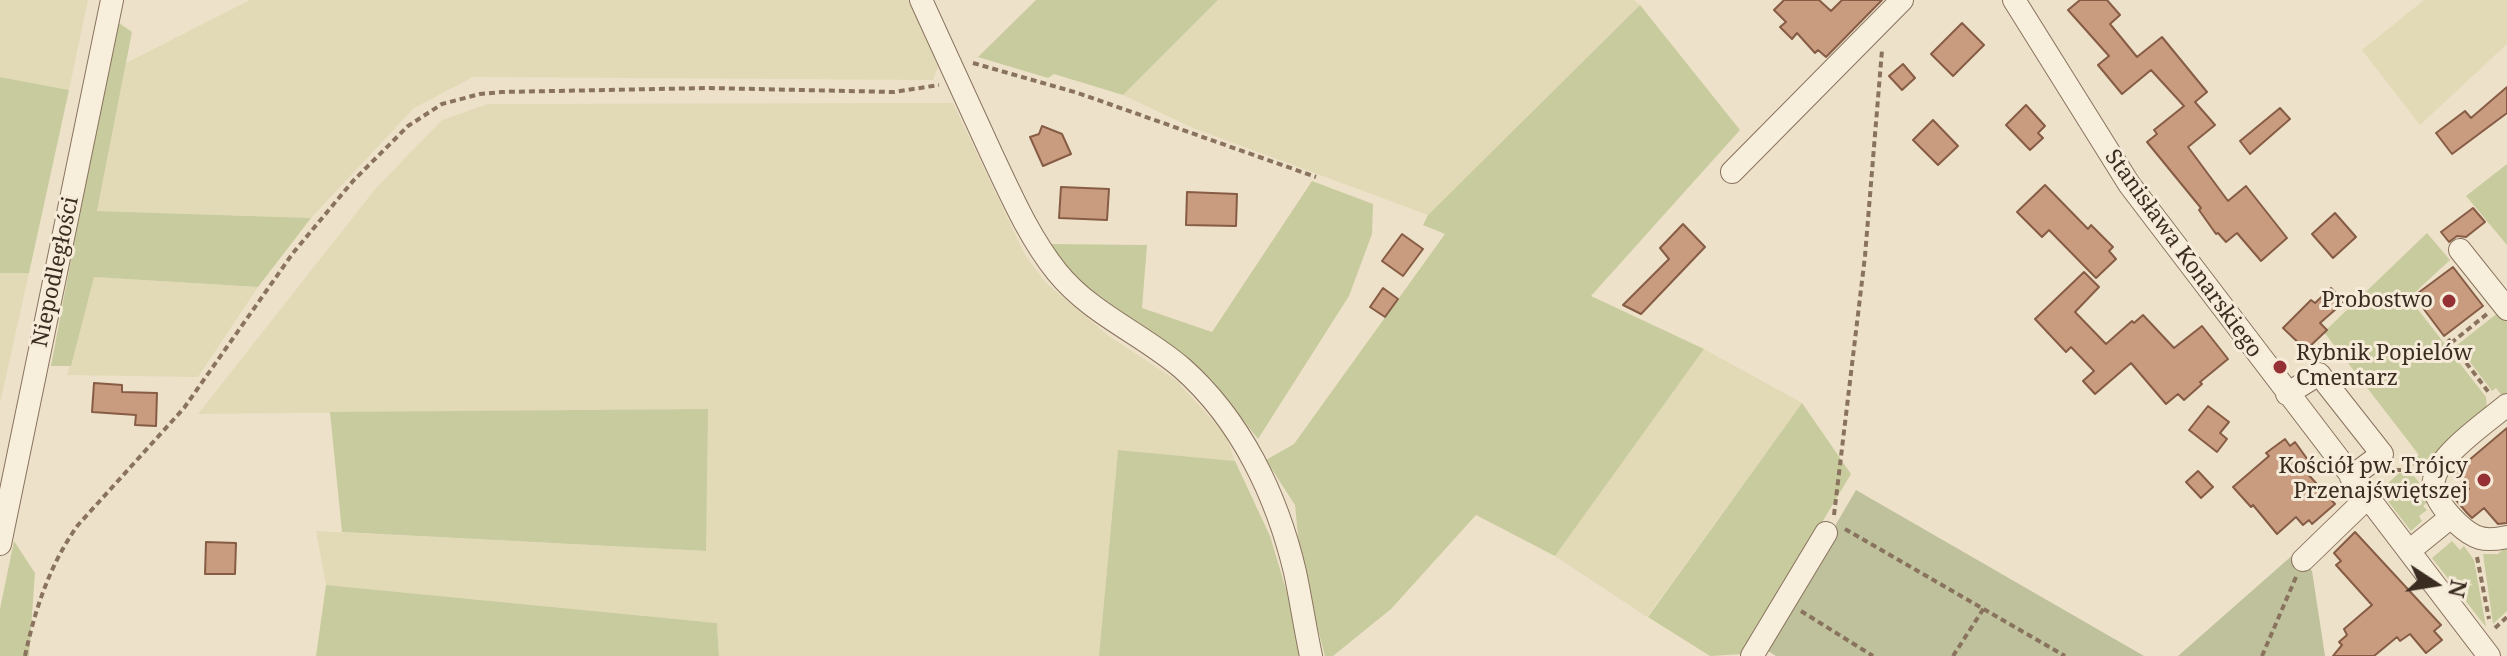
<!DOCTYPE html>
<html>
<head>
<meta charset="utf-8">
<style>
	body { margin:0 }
	#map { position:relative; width:2507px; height:656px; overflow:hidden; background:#ede1c9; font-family:"Noto Serif",serif }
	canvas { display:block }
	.north { position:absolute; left:2395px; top:544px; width:80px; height:80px; -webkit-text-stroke:6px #f5ebd8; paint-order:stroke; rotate:102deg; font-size:22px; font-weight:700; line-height:32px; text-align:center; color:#3a2c21 }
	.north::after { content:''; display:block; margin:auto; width:28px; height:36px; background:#3a2c21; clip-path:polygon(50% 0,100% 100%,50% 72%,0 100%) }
</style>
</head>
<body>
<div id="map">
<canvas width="2507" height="656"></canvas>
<div class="north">N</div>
</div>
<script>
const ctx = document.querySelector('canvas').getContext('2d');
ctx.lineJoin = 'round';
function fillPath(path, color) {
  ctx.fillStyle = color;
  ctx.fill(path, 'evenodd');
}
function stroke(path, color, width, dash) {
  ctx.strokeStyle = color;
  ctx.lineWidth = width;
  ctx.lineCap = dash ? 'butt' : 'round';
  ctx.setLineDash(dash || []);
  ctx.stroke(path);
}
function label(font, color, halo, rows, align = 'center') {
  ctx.font = font + ' "Noto Serif",serif';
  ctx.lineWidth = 6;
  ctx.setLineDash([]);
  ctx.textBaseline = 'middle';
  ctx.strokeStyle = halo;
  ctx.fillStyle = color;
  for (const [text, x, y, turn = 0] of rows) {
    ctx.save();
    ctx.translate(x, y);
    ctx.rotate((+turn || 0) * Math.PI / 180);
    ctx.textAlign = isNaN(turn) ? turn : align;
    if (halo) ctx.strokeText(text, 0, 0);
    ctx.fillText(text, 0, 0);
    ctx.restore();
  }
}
fillPath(new Path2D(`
	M0 0H88L69 90 0 77Z
	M250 0H909L940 61 933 80 473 77 414 108 311 218 97 211 126 63Z
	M1218 0H1634L1640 5 1428 215 1193 128 1123 95Z
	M2424 0H2507V44L2420 125 2362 50Z
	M953 103 1025 255 1045 282 1109 336 1176 380 1225 434 1235 461 1118 450 1099 656H719L717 623 326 585 316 531 705 551 707 409 198 414 376 188 442 120 488 104Z
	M0 273H29L0 403Z
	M94 277 258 287 198 377 67 375Z
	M1704 349 1802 403 1647 617 1555 556Z`), '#e2dab6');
fillPath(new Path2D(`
	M1036 0H1218L1123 95 1054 74 1048 78 978 57Z
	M1640 5 1740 130 1591 296 1704 349 1555 556 1476 515 1391 609 1333 656H1325L1301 565 1295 505 1266 460 1294 444 1445 234 1423 225 1428 215Z
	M116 21 132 32 97 211 311 218 258 287 94 277 71 366H51Z
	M0 77 69 90 29 273H0Z
	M2507 164V245L2466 196Z
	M1312 181 1373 204 1372 234 1349 296 1258 439 1211 379 1132 320 1095 296 1064 270 1049 244 1147 245 1142 308 1212 332Z
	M2427 233 2450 260 2409 298 2486 397 2487 409 2449 451 2414 466 2409 464 2419 455 2324 332Z
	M2499 312 2507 322V394L2503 397 2496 388 2492 391 2457 345Z
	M1802 403 1851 474 1743 654 1710 656 1648 617Z
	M708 409 706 551 342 532 330 412Z
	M1118 450 1235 461 1270 536 1306 656H1099Z
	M2399 473 2412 474 2429 494 2425 497 2429 501 2423 506 2427 510 2419 516 2422 521 2411 531 2380 491Z
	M14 541 35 573 29 656H0V609Z
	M2452 541 2460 550 2464 546 2474 560 2486 627 2432 558Z
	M2507 545V611L2493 624 2483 554H2498Z
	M326 585 717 623 719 656H316Z`), '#c8cb9d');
fillPath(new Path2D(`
	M1856 490 2144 656H1776L1762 647 1787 608Z
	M2295 553 2312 571 2325 656H2178Z`), '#bec19b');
const building = new Path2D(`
	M1784 0H1819L1831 11 1842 0H1882L1826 57 1818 50 1815 53 1797 33 1792 39 1780 27 1786 22 1774 10Z
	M2080 0H2107L2120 15 2110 24 2137 57 2162 37 2207 92 2195 102 2215 125 2188 147 2228 201 2246 186 2287 238 2261 261 2237 233 2226 242 2218 233 2216 234 2199 210 2201 208 2147 142 2157 134 2154 130 2184 106 2151 70 2122 94 2098 65 2109 56 2068 10Z
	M1962 23 1984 45 1953 76 1931 54Z
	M1903 64 1915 78 1902 90 1889 76Z
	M2507 87V113L2452 154 2436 133 2465 111 2471 118Z
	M2026 105 2045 126 2038 133 2043 138 2030 150 2006 125Z
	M2280 108 2290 119 2250 154 2240 141Z
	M1933 120 1958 146 1938 165 1913 140Z
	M1042 126 1062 134 1071 154 1043 166 1030 137 1039 134Z
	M2045 185 2088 229 2091 225 2113 247 2109 251 2116 259 2096 278 2049 230 2042 237 2017 212Z
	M1061 187 1109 189 1107 220 1059 218Z
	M1187 192 1237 194 1236 226 1186 225Z
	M2473 208 2485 222 2466 237 2457 236 2449 242 2441 232Z
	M2335 213 2356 237 2333 258 2312 234Z
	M1683 224 1705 247 1641 314 1623 305 1669 259 1660 248Z
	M1402 234 1423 249 1403 276 1382 261Z
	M2453 267 2483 306 2444 336 2414 296Z
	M2084 272 2099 287 2075 312 2106 344 2132 321 2134 323 2143 315 2174 348 2202 326 2228 359 2200 382 2202 384 2184 400 2178 394 2166 404 2131 363 2095 394 2083 381 2094 371 2071 347 2066 352 2035 319Z
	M1383 288 1398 299 1385 317 1370 307Z
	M2331 288 2344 302 2320 323 2327 330 2306 350 2283 328 2311 300 2315 303Z
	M94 383 122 385V392L157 393 156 426 135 425 136 415 92 412Z
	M2208 406 2229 422 2220 433 2227 439 2217 452 2189 430Z
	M2507 428V523L2498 524 2484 508 2472 518 2467 513 2456 500 2469 489 2455 472Z
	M2285 439 2290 446 2295 442 2313 467 2306 472 2335 504 2312 524 2309 520 2303 525 2296 517 2277 534 2253 505 2251 507 2233 487 2269 456 2266 453Z
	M2198 471 2213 487 2201 498 2186 482Z
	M2355 532 2441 625 2434 631 2442 640 2426 653 2410 634 2400 641 2397 637 2374 656H2333L2342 645 2339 642 2347 635 2344 629 2372 605 2336 565 2341 561 2334 553Z
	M206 542 236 543 235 574H205Z`);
fillPath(building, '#c99c80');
stroke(building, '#875c45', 2);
const minor = new Path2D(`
	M921 0C945 52 968 103 992 155 1011 195 1029 237 1057 272 1091 314 1141 333 1182 368 1241 420 1277 496 1295 572 1301 600 1305 628 1311 656
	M2014 0 2129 184 2489 656
	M1732 172 1902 0
	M2460 250 2507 309
	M2287 394 2319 374 2382 454 2351 477
	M2507 405C2488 421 2438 455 2434 480 2431 495 2447 513 2457 523 2474 539 2484 542 2507 537
	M0 544 112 0
	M2409 551 2451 517
	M2303 560 2367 498
	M1752 656 1826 533`);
stroke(minor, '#89735e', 24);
stroke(new Path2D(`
	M973 63 1078 93 1316 177
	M2448 339 2490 394
	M2451 343 2487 314
	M2395 470H2413L2416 474
	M1834 515 1865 256 1882 50
	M1845 529 2065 656
	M2477 557 2489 619
	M1801 611 1873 656
	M2495 628 2507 617
	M25 656C35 609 50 564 78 525L184 408 293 253 353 181 408 126 442 104 480 94 502 92 709 88 894 92 939 85
	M1953 656 1984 608
	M2262 656 2296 577`), '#89735e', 4, [6, 4]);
stroke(minor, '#f8eedc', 22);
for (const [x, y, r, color] of [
	[2449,301,8,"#953035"],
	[2280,367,8,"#953035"],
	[2484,480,8,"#953035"]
]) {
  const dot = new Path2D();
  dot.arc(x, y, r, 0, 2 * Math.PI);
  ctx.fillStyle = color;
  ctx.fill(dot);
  stroke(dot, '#f5ebd8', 3);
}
label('22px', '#3a2c21', '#f5ebd8', [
	["Stanisława Konarskiego",2183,254,54],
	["Niepodległości",56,272,-78]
]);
label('22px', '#3a2c21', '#f5ebd8', [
	["Probostwo",2433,301],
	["Rybnik Popielów",2296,354,"left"],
	["Cmentarz",2296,379,"left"],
	["Kościół pw. Trójcy",2468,467],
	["Przenajświętszej",2468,492]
], 'right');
</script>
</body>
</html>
